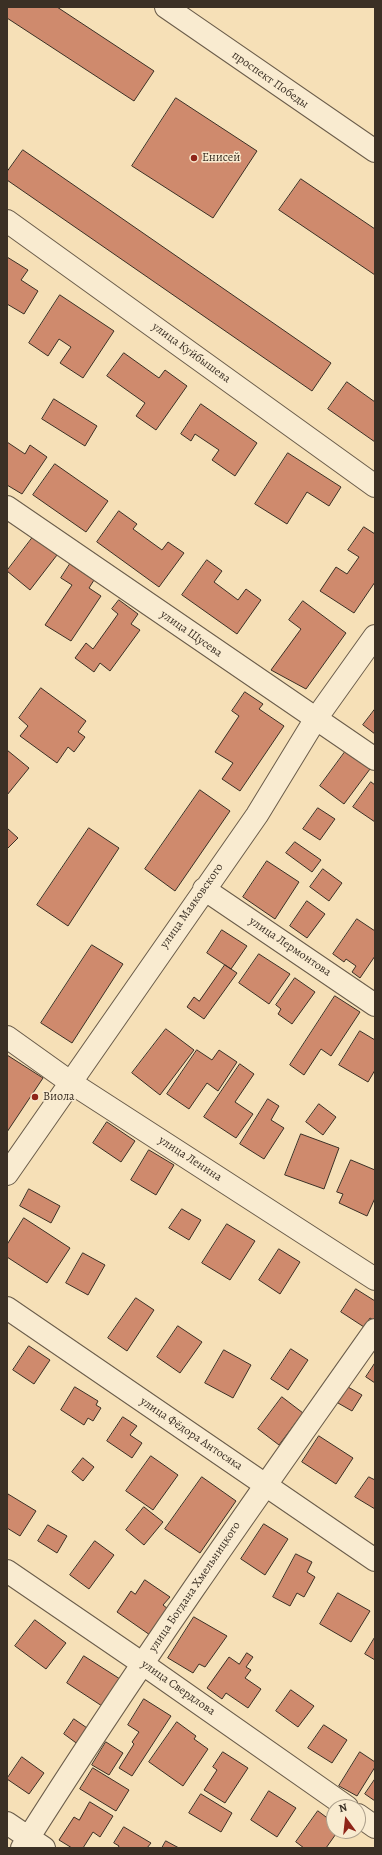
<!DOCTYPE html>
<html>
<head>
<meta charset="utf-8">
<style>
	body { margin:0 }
	#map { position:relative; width:382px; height:1855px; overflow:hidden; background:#f6e0b7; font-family:Alegreya,serif }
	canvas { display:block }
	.frame { position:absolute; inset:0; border:8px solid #3b3025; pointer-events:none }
	.north { position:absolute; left:326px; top:1799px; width:40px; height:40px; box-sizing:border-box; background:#f9ebd0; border:1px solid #ada08c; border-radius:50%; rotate:345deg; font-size:11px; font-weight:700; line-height:16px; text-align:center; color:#3b3025 }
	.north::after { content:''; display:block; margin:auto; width:14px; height:18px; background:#8f2418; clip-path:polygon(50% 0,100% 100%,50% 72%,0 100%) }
</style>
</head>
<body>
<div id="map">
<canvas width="382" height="1855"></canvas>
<div class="frame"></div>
<div class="north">N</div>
</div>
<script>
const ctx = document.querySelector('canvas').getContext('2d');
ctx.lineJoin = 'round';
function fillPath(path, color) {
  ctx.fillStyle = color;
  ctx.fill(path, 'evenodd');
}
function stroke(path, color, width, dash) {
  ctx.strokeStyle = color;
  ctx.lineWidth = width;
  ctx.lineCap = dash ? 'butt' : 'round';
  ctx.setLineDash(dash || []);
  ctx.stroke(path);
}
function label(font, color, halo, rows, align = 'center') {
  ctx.font = font + ' Alegreya,serif';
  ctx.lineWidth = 3;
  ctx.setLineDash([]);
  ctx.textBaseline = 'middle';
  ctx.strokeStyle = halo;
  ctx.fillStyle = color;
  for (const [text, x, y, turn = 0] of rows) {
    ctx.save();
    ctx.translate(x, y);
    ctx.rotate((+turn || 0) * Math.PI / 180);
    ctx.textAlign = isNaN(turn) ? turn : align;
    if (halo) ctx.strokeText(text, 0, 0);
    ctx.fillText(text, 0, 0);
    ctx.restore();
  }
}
const building = new Path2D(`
	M7 7H57L154 71 134 101 7 18Z
	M176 98 257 151 213 218 132 166Z
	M23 150 331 363 312 391 7 180V172Z
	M301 179 375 229V275L279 210Z
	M7 257 28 270 21 280 38 291 24 314 7 304Z
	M60 295 114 331 83 378 60 363 71 347 59 339 48 356 29 343Z
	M124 353 159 378 165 370 187 386 156 430 136 416 145 403 107 376Z
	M347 382 375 402V442L328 409Z
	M54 399 97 426 85 446 42 419Z
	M201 404 257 443 235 476 212 460 219 450 195 434 191 441 181 434Z
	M7 442 25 454 30 445 47 457 22 494 7 485Z
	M288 453 341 487 329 506 307 492 287 524 255 504Z
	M55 464 108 501 86 532 33 495Z
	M119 511 137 524 133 529 162 550 168 542 184 553 159 587 97 542Z
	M364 527 375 534V582L354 613 320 591 336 567 347 574 359 557 348 550Z
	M33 537 57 555 30 590 7 571Z
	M207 560 222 571 214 582 238 600 246 589 261 600 237 634 182 595Z
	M70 564 94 580 89 588 101 596 71 641 45 625 72 585 61 578Z
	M119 600 138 614 131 624 140 630 110 671 100 663 94 672 75 658 86 643 93 649 118 614 112 609Z
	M303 601 346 633 306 689 271 670 301 629 289 620Z
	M41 688 86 721 78 732 85 737 74 752 68 747 57 763 20 736 28 726 19 718Z
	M245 692 263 704 259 709 284 726 240 791 222 779 233 763 215 752 239 716 232 711Z
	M375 709V734L363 725Z
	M7 750 29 768 7 795Z
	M345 752 370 769 344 804 320 786Z
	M371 782 375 785V822L353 807Z
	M200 790 230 811 175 891 145 869Z
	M318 808 335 819 320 840 303 829Z
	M7 828 18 838 7 849Z
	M89 828 119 848 68 926 37 905Z
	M295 842 321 860 312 872 286 853Z
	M267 861 299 882 275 919 243 897Z
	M323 869 342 883 329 901 310 887Z
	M307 901 325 914 307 938 290 926Z
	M357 919 375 931V956L360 978 352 972 356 966 346 959 344 962 333 954Z
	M222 930 247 946 231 969 207 953Z
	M92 945 123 964 72 1043 41 1023Z
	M259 954 290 974 269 1004 239 983Z
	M225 965 237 973 204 1019 187 1007 194 997 199 1001Z
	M295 978 315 992 292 1024 278 1014 281 1009 276 1005Z
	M335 996 360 1012 331 1056 321 1049 304 1075 290 1065Z
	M166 1029 194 1050 160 1095 132 1073Z
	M360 1031 375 1040V1070L368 1082 339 1065Z
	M197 1050 212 1060 219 1050 237 1062 218 1091 207 1083 189 1109 167 1094Z
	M7 1055 43 1078 7 1132Z
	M240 1064 254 1074 235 1102 253 1114 236 1138 204 1117Z
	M268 1099 279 1106 271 1120 284 1128 264 1159 240 1144Z
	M319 1104 336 1117 323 1135 306 1122Z
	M107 1122 135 1141 121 1162 93 1143Z
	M301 1134 339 1148 324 1189 285 1175Z
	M149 1150 174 1165 156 1195 131 1180Z
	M351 1160 375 1170V1198L367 1216 339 1203 343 1194 337 1192Z
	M29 1189 60 1206 51 1223 20 1206Z
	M182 1209 201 1220 189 1240 169 1228Z
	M24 1218 70 1248 47 1283 7 1257V1245Z
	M227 1224 255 1241 230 1280 202 1263Z
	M279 1249 300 1262 280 1294 259 1280Z
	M83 1253 105 1265 88 1295 66 1283Z
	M356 1289 375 1301V1321L370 1318 364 1327 341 1312Z
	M136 1298 154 1310 127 1351 108 1338Z
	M178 1326 202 1342 180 1373 157 1357Z
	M29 1346 50 1360 34 1384 13 1370Z
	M291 1349 308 1360 288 1390 271 1379Z
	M224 1350 251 1365 233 1398 205 1383Z
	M375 1363V1383L366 1377Z
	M75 1387 98 1401 96 1405 101 1408 93 1421 88 1418 84 1425 61 1410Z
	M348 1387 362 1395 352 1411 338 1403Z
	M282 1397 303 1413 279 1445 258 1429Z
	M123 1417 137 1426 130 1435 142 1443 132 1458 107 1441Z
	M319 1436 353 1458 336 1484 302 1462Z
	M151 1456 178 1475 153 1510 126 1491Z
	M83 1458 94 1467 83 1481 72 1472Z
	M202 1477 236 1501 200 1553 165 1529Z
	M369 1477 375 1480V1509L355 1497Z
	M8 1494 36 1511 20 1536 7 1528Z
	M144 1507 163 1522 144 1545 126 1530Z
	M264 1524 288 1539 265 1575 241 1559Z
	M48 1525 67 1536 57 1553 38 1541Z
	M95 1541 114 1555 89 1589 70 1575Z
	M296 1554 312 1562 307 1572 315 1577 304 1597 297 1593 290 1606 273 1597Z
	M145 1580 170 1597 163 1605 168 1609 150 1635 117 1612 131 1591 135 1594Z
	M338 1593 370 1611 351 1642 320 1624Z
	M194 1617 227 1636 205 1667 199 1664 193 1673 168 1658Z
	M35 1620 66 1643 46 1669 15 1646Z
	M375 1637V1660L365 1654Z
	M247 1653 253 1657 246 1667 251 1670 245 1678 261 1689 248 1708 226 1693 222 1699 207 1688 229 1657 239 1664Z
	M84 1656 120 1679 102 1706 67 1683Z
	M291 1690 314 1706 298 1727 276 1711Z
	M144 1699 171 1716 132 1776 119 1768 134 1744 132 1742 139 1732 128 1725Z
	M74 1719 90 1730 79 1745 64 1734Z
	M177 1722 196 1736 194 1739 208 1749 183 1786 149 1762Z
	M324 1725 347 1740 332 1763 308 1748Z
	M106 1742 123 1753 109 1775 92 1765Z
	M223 1752 248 1768 225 1803 204 1790 217 1770 213 1767Z
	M360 1752 375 1762V1767L357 1796 339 1786Z
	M22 1757 44 1773 29 1794 7 1779Z
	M93 1768 129 1790 116 1811 80 1789Z
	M375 1779V1801L365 1794Z
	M269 1791 296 1808 277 1837 251 1820Z
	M201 1794 232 1813 221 1832 189 1813Z
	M90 1802 113 1816 100 1837 93 1832 83 1848H72L59 1840 74 1817 79 1820Z
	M318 1811 334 1823V1831H338L326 1848H304L296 1842Z
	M124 1827 151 1843 147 1848H118L119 1846 114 1843Z
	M166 1841 179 1848H162Z`);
fillPath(building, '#cf8a6d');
stroke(building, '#3b3025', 1);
const minor = new Path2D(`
	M7 221 375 486
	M7 507 375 759
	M204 889 375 1005
	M7 1037 70 1082 375 1279
	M7 1174 257 815 315 720 375 636
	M7 1308 375 1560
	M7 1571 143 1664 347 1807
	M358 1815 375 1827
	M7 1823 44 1848
	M22 1848C133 1672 254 1501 375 1330`);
const tertiary = new Path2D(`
	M166 7 375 151`);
stroke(minor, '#6a5c4a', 24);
stroke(tertiary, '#6a5c4a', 24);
stroke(minor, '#f9ebd0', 22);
stroke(tertiary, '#f9ebd0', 22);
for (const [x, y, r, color] of [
	[194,158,4,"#8f2418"],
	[35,1097,4,"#8f2418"]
]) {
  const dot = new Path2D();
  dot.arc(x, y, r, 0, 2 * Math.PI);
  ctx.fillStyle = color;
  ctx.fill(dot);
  stroke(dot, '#f9ebd0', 1.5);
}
label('12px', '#3b3025', '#f9ebd0', [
	["проспект Победы",270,80,35],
	["улица Куйбышева",191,353,36],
	["улица Щусева",191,634,35],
	["улица Маяковского",192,906,-55],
	["улица Лермонтова",290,947,34],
	["улица Ленина",190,1159,33],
	["улица Фёдора Антосяка",191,1434,34],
	["улица Богдана Хмельницкого",195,1587,-56],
	["улица Свердлова",178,1688,35]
]);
label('12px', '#3b3025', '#f9ebd0', [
	["Енисей",202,158],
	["Виола",43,1097]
], 'left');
</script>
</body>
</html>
